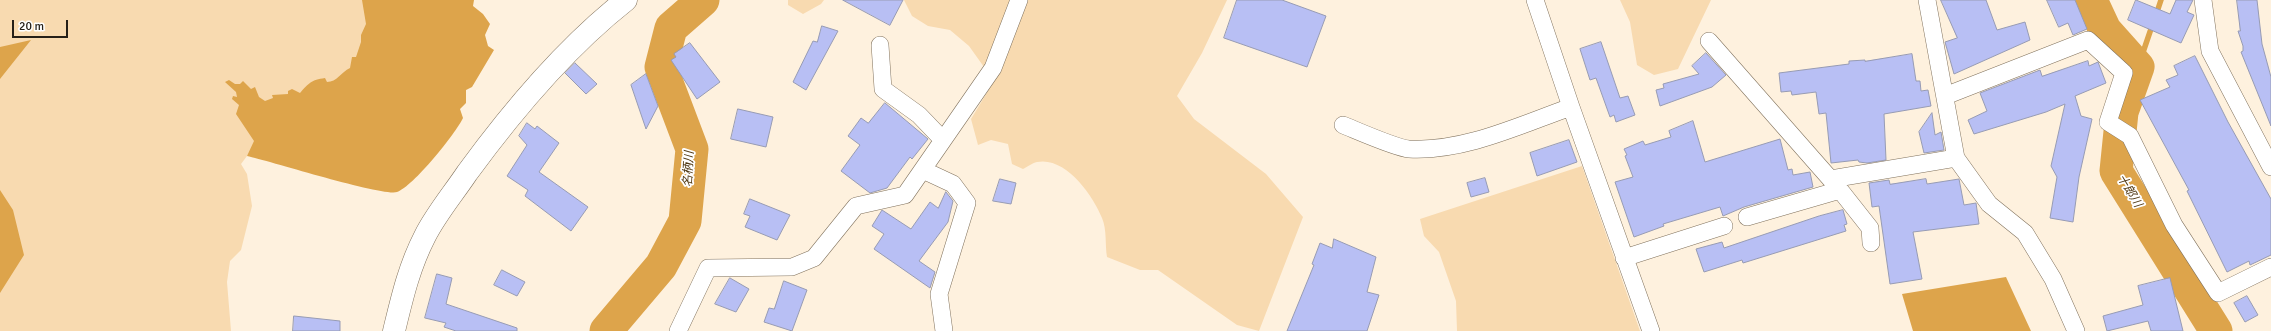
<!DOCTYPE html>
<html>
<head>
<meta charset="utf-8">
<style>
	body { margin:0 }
	#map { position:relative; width:2271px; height:331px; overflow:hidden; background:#fef1de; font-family:Signika,sans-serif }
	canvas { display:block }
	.scale { position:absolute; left:12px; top:20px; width:56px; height:18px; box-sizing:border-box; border:2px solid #262018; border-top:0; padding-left:5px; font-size:12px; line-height:14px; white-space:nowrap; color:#262018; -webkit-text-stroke:3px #fff; paint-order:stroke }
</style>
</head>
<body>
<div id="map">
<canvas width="2271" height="331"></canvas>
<div class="scale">20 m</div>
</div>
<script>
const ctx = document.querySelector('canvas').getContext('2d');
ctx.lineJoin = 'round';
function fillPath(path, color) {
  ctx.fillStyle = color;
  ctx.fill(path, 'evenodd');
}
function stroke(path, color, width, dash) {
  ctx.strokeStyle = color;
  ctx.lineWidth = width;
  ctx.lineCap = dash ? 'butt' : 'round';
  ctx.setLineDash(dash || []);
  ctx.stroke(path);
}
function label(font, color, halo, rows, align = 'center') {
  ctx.font = font + ' Signika,"Noto Sans JP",sans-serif';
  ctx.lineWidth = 3.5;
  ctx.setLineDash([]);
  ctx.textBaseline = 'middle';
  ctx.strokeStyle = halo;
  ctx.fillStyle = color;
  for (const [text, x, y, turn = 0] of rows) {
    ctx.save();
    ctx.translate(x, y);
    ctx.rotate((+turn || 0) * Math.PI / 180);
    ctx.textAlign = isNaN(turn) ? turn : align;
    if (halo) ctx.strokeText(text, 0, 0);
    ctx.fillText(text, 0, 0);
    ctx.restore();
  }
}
fillPath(new Path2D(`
	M0 0H366L371 37 355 75 259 140 241 164 247 174 252 206 241 250 230 261 227 282 231 331H0Z
	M788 0H824L821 4 803 14 788 5Z
	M904 0H1227L1202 53 1177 96 1194 119 1266 174 1303 217 1259 331 1237 325 1158 270H1140L1107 257C1105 246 1107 229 1102 218 1093 195 1065 156 1037 162 1032 163 1027 167 1023 169L1012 164 1008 144 991 140 978 145 971 119 994 81 969 46 950 30 928 26 912 16Z
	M1620 0H1711L1678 69 1654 75 1637 65 1630 22Z
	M1582 166 1640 331H1457L1456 301 1439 252 1424 236 1420 219Z`), '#f8dab0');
fillPath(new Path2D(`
	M362 0H474L473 6 483 14 490 24 485 35 488 46 494 50 472 87 466 90V103L460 109 463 118C456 133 413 187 397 192 384 197 270 161 247 156L254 141 236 114 239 105 232 99 233 96 237 97 236 92 225 82 229 80 235 84H240L243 81 251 89 255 87 259 97 265 101 273 98 272 95 288 94V91L292 89 300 93C309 83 311 80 325 78L327 82C337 82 341 72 350 68L352 57H356L361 42V35L366 24Z
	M31 40 0 79V47Z
	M0 190 13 210 24 255 0 293Z
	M2006 277 2031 331H1913L1902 294Z`), '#dda44b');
stroke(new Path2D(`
	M2156 15 2161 0
	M2138 67 2153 23`), '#dda44b', 5.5);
stroke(new Path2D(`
	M2091 0 2105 30 2138 67 2122 112 2116 171 2216 331
	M606 331 661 266 685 221 692 149 661 67 671 28 703 0`), '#dda44b', 33);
const building = new Path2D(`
	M843 0H903L890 25Z
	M1237 0H1282L1326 16 1307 67 1224 38Z
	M1941 0H1986L1997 30 2025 22 2030 40 1954 74 1945 42 1957 38Z
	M2047 0H2075L2087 29 2073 35 2068 23 2059 27Z
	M2136 0 2170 14 2176 0H2193L2187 12 2194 15 2181 43 2128 20Z
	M2237 0H2257L2262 44 2271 77V126L2241 52 2243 51V46L2238 31H2240Z
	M822 26 838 31 806 90 793 82 813 41 817 42Z
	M1601 42 1620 98 1628 96 1635 115 1616 122 1614 115 1610 117 1596 78 1590 80 1580 49Z
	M690 43 720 82 697 99 671 60 676 57 674 54Z
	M1706 53 1726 75 1712 87 1660 106 1656 90 1664 88 1663 84 1699 74 1692 66Z
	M1912 54 1916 81H1920L1921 91 1928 90 1931 106 1884 114 1886 160 1867 163 1859 162 1858 160 1831 163 1826 113 1819 114 1816 92 1792 95 1791 91 1781 92 1779 73 1849 64V61L1865 60V61Z
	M2195 56 2228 122 2271 199V255L2250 265 2249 261 2227 272 2187 191 2189 190 2140 100 2170 87 2166 80 2178 75 2174 66Z
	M2088 61 2089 66 2098 62 2106 83 2075 96 2081 116 2092 119 2079 177 2073 222 2050 218 2057 177 2051 166 2065 104 2046 112 1974 134 1968 120 1987 111 1980 93 2040 70 2042 76Z
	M575 63 597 84 586 94 565 73Z
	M646 74 658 106 646 129 631 85Z
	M885 103 928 139 912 159 910 157 887 188 870 193 841 171 860 145 848 136 861 118 868 123Z
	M738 109 773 117 766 147 731 139Z
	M1932 113 1935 135 1941 132 1944 150 1924 153 1919 132Z
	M1693 121 1705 162 1780 139 1788 170 1792 169 1793 175 1810 172 1813 187 1744 207 1723 216 1720 207 1663 224 1664 226 1634 237 1615 182 1633 177 1625 156 1627 155 1624 149 1643 141 1645 145 1671 137 1669 131Z
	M527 123 535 129 537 126 559 143 539 172 588 207 571 231 525 196 528 190 507 176 527 145 519 136Z
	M1569 140 1577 162 1537 176 1530 153Z
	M1485 178 1489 192 1471 197 1467 183Z
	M1000 179 1016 183 1011 204 993 201Z
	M1926 179 1927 184 1959 179 1964 205 1976 203 1979 224 1913 232 1922 279 1890 284 1879 206 1872 207 1869 183 1889 180 1890 184Z
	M946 192 953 201 948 222 919 261 935 272 930 288 874 249 884 234 872 226 882 210 911 229 930 202 938 208Z
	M750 199 790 215 777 240 745 227 750 216 744 214Z
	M1843 210 1847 224 1844 225 1846 231 1743 263 1742 260 1704 272 1696 249 1722 242 1724 248 1819 216Z
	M1334 239 1376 257 1367 292 1379 295 1367 331H1287L1314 265 1312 264 1320 243 1332 248Z
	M502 270 525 282 517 296 494 285Z
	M437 274 452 278 446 304 517 328V331H456L444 327 446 323 425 318Z
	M730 278 749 289 736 312 715 304Z
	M2170 278 2183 331H2151L2148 321 2107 331 2103 316 2143 305 2138 286Z
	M784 281 807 290 792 331 764 322 769 308 774 309Z
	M2247 296 2258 315 2245 322 2234 303Z
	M294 316 340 321V331H293Z`);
fillPath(building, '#b8bff4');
stroke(building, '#979bb3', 1);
const street = new Path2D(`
	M1535 0 1571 107 1651 331
	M1927 0 1956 158 1989 204 2025 233 2053 279 2076 331
	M2203 0 2210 51 2271 167
	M1709 41 1840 190 1870 228 1871 243
	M880 45 883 89 919 115 942 139
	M1945 96 2088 40 2124 73 2108 122 2130 136 2174 225 2218 293 2271 267
	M1343 125C1358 131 1396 148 1409 149 1464 152 1520 125 1571 107
	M923 170 953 184 967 203 939 294 944 331
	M1831 179 1956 158
	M1747 217 1840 190
	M1624 258 1724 226
	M678 331 708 268 792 267 814 258 856 206 905 195 993 68 1019 0`);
const secondary = new Path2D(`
	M394 331C402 298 409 267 425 236 436 214 453 194 467 173 513 110 565 48 626 0`);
stroke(street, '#81725d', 18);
stroke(secondary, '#81725d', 23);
stroke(street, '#fff', 17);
stroke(secondary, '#fff', 22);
label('italic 12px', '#503813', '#fff', [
	["名柄川",689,169,-87],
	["十郎川",2129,191,59]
]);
</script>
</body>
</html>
